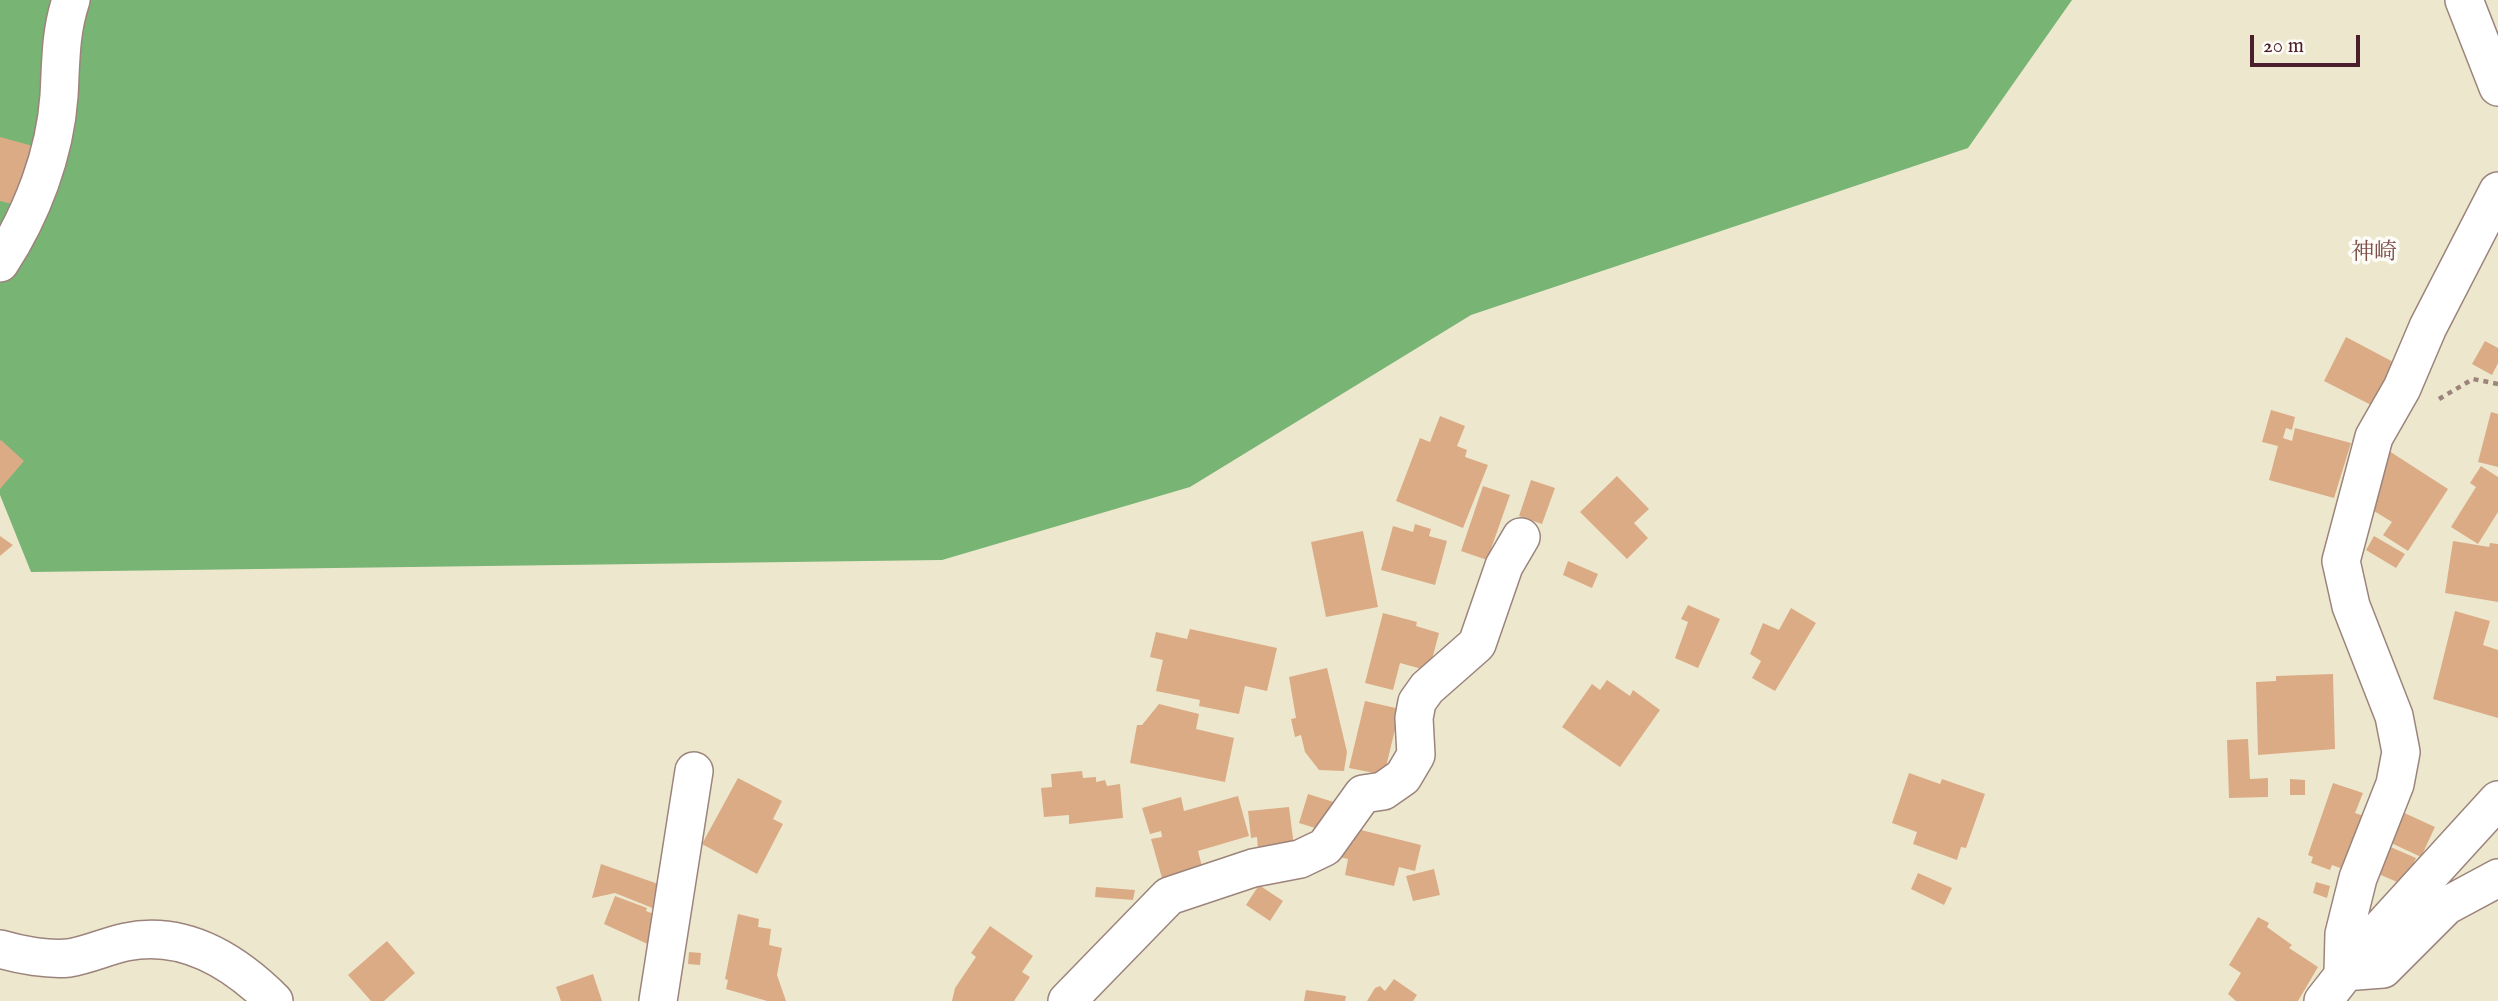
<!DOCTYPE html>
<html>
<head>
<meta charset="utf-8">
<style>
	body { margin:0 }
	#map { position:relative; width:2498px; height:1001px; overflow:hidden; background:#ede8cd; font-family:"IM FELL English",serif }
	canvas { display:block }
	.scale { position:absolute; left:2250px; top:35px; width:110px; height:32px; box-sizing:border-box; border:4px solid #4a1f2b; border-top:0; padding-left:9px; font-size:21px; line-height:24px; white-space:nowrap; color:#4a1f2b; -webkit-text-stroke:5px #fdfcf7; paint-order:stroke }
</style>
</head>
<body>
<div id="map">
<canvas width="2498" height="1001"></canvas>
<div class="scale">20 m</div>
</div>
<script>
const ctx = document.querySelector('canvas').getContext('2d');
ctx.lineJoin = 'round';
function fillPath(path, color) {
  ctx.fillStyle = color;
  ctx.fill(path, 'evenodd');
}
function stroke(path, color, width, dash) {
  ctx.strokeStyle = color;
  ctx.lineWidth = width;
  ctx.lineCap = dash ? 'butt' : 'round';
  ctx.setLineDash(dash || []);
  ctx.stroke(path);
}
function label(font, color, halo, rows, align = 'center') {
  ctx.font = font + ' "IM FELL English","Noto Serif JP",serif';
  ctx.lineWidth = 7;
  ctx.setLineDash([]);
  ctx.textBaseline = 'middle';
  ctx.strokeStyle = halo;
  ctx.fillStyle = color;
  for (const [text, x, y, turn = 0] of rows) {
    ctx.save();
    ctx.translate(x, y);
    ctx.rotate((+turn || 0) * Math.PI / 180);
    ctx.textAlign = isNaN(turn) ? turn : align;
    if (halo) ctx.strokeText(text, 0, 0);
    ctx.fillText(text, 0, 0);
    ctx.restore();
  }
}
fillPath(new Path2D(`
	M0 0H2072L1968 148 1471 315 1190 487 942 560 31 572 0 495Z`), '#78b474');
fillPath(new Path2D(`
	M0 137 33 146 16 205 0 201Z
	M2346 337 2399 365 2377 408 2324 381Z
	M2485 341 2498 348V363L2492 375 2472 364Z
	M2271 410 2295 417 2292 430 2286 428 2283 438 2292 441 2295 428 2351 443 2334 498 2269 480 2278 446 2262 442Z
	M2491 412 2498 414V467L2478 462Z
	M1440 416 1465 426 1457 446 1467 450 1465 457 1488 465 1463 528 1396 501 1420 438 1430 442Z
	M1 440 24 461 0 489V441Z
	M2386 449 2448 489 2408 551 2383 535 2392 522 2366 506Z
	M2481 466 2498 477V512L2478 544 2451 527 2476 487 2470 483Z
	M1617 476 1649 509 1634 523 1648 538 1627 559 1580 512Z
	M1531 480 1555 488 1542 524 1519 516Z
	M1483 486 1510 495 1487 560 1461 551Z
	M1415 524 1431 529 1429 536 1447 541 1435 585 1381 570 1393 526 1413 532Z
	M1363 531 1378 607 1326 617 1311 542Z
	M0 536 13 545 0 556Z
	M2374 536 2405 554 2396 568 2366 550Z
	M2453 541 2489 547 2490 543 2498 544V602L2445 593Z
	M1568 561 1598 574 1592 588 1563 575Z
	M1688 605 1720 619 1698 668 1675 658 1688 622 1681 619Z
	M1791 608 1816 623 1775 691 1752 678 1761 661 1750 654 1763 623 1779 630Z
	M2455 611 2490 621 2483 645 2498 650V718L2433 699Z
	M1383 613 1417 622 1416 626 1439 633 1429 671 1400 663 1393 690 1365 683Z
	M1190 629 1277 648 1267 691 1245 686 1239 714 1199 706 1200 700 1156 691 1163 660 1150 657 1156 632 1187 639Z
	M1327 668 1347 752 1344 771 1319 770 1305 752 1301 735 1295 737 1291 719 1296 718 1289 677Z
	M2333 674 2335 749 2258 755 2256 682 2276 681V676Z
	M1607 680 1630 696 1633 690 1660 710 1620 767 1562 727 1592 684 1600 690Z
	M1365 701 1400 709 1384 775 1349 768Z
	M1159 704 1199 714 1196 729 1234 738 1225 782 1130 763 1137 725H1142Z
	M2248 739 2250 779 2268 778V797L2229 798 2227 740Z
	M1082 771 1083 778 1096 777V782L1105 780 1107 786 1120 784 1123 818 1069 824V815L1044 817 1041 788 1052 787 1051 774Z
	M1909 773 1940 784 1942 779 1985 794 1966 848 1961 847 1957 860 1913 844 1917 832 1892 823Z
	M738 778 782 801 773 819 783 824 757 874 702 844Z
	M2290 779 2305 780V795H2290Z
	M2333 783 2363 793 2355 813 2367 817 2348 871 2332 865 2330 870 2311 863 2313 857 2308 855Z
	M1308 794 1337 803 1328 832 1299 823Z
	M1238 796 1249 836 1198 851 1204 874 1164 885 1151 839 1162 837 1161 831 1150 834 1142 808 1181 797 1184 811Z
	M1289 807 1294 846 1258 850 1257 837 1251 838 1248 811Z
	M2400 811 2435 827 2421 857 2387 841Z
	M1357 829 1421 845 1415 871 1399 867 1394 886 1345 875 1348 859 1335 856 1345 841 1353 843Z
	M2386 845 2416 858 2404 885 2374 872Z
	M601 864 664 886 655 909 615 893 592 898Z
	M1434 869 1440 895 1413 901 1406 876Z
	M1918 873 1952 888 1944 905 1911 889Z
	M2316 882 2330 886 2327 898 2313 893Z
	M1259 885 1283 901 1270 921 1246 905Z
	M1096 887 1135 890 1133 900 1095 897Z
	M615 896 647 908 646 911 659 916 652 946 604 924Z
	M738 914 759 919 758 927 771 929 769 945 782 948 777 975 786 1001H767L726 989 728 980 725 979Z
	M2258 917 2269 923 2267 927 2292 945 2289 948 2318 967 2298 1001H2236L2228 994 2241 973 2229 965Z
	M990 926 1033 956 1022 972 1030 977 1014 1001H952L955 988 976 957 971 953Z
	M387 941 415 973 384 1001H371L348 975Z
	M689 952 701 953 700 965 688 964Z
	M593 974 602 1001H561L556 987Z
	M1394 979 1417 995 1413 1001H1367L1375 988 1380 986 1385 991Z
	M1306 990 1346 996 1345 1001H1304Z`), '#dbab86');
const minor = new Path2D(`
	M2464 0 2498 87
	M2498 191 2428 327 2402 388 2374 437 2341 561 2351 606 2394 716 2401 752 2395 784 2358 878 2344 934 2343 972 2383 969 2446 906 2498 878
	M0 263C32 214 55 154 59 96 61 62 60 33 71 0
	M0 949C20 955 48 960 69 958 88 955 107 946 126 942 184 930 235 962 274 1001
	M658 1001 694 771
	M1067 1001 1169 896 1253 868 1300 859 1325 847 1363 794 1383 791 1403 777 1416 755 1414 718 1417 702 1427 688 1477 644 1504 566 1521 537
	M2323 1001 2374 936 2498 800`);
stroke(minor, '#9c847c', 40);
stroke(new Path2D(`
	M2439 399 2473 379 2498 384`), '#9c847c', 4.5, [5, 5]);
stroke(minor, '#fff', 37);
label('23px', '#7d504b', '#fdfcf7', [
	["神崎",2374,254]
]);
</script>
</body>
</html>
